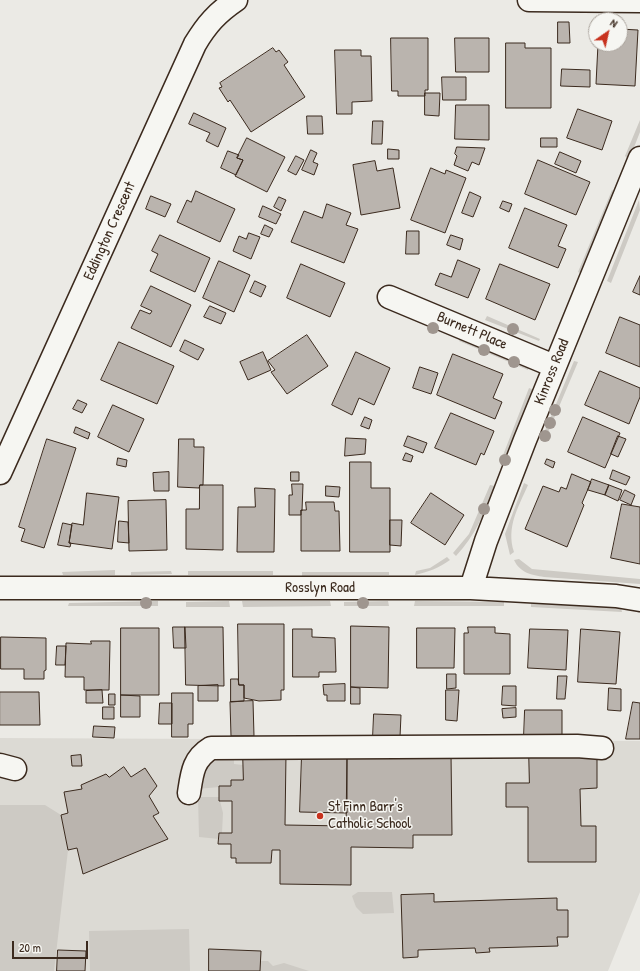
<!DOCTYPE html>
<html>
<head>
<meta charset="utf-8">
<style>
	body { margin:0 }
	#map { position:relative; width:640px; height:971px; overflow:hidden; background:#ebeae5; font-family:"Patrick Hand",sans-serif }
	canvas { display:block }
	.north { position:absolute; left:588px; top:12px; width:40px; height:40px; box-sizing:border-box; background:#f6f6f2; border:1px solid #aba49d; border-radius:50%; rotate:34deg; font-size:11px; font-weight:700; line-height:16px; text-align:center; color:#3b2a1e }
	.north::after { content:''; display:block; margin:auto; width:14px; height:18px; background:#c8321e; clip-path:polygon(50% 0,100% 100%,50% 72%,0 100%) }
	.scale { position:absolute; left:12px; top:941px; width:76px; height:18px; box-sizing:border-box; border:2px solid #3b2a1e; border-top:0; padding-left:5px; font-size:12px; line-height:14px; white-space:nowrap; color:#3b2a1e; -webkit-text-stroke:3px #f6f6f2; paint-order:stroke }
</style>
</head>
<body>
<div id="map">
<canvas width="640" height="971"></canvas>
<div class="north">N</div>
<div class="scale">20 m</div>
</div>
<script>
const ctx = document.querySelector('canvas').getContext('2d');
ctx.lineJoin = 'round';
function fillPath(path, color) {
  ctx.fillStyle = color;
  ctx.fill(path, 'evenodd');
}
function stroke(path, color, width, dash) {
  ctx.strokeStyle = color;
  ctx.lineWidth = width;
  ctx.lineCap = dash ? 'butt' : 'round';
  ctx.setLineDash(dash || []);
  ctx.stroke(path);
}
function label(font, color, halo, rows, align = 'center') {
  ctx.font = font + ' "Patrick Hand",sans-serif';
  ctx.lineWidth = 3;
  ctx.setLineDash([]);
  ctx.textBaseline = 'middle';
  ctx.strokeStyle = halo;
  ctx.fillStyle = color;
  for (const [text, x, y, turn = 0] of rows) {
    ctx.save();
    ctx.translate(x, y);
    ctx.rotate((+turn || 0) * Math.PI / 180);
    ctx.textAlign = isNaN(turn) ? turn : align;
    if (halo) ctx.strokeText(text, 0, 0);
    ctx.fillText(text, 0, 0);
    ctx.restore();
  }
}
fillPath(new Path2D(`
	M0 738 640 741V892L608 971H0Z`), '#dcdad4');
fillPath(new Path2D(`
	M640 120V132L629 160 625 156Z
	M612 190 616 192 582 274 578 272Z
	M639 200 640 210 611 283 607 281Z
	M487 316 540 339 539 341 485 320Z
	M460 338 519 362 529 368 528 370 459 341Z
	M574 361 578 362 544 442 541 440Z
	M529 388 534 390 505 465 500 463Z
	M524 483 528 485C518 508 506 527 514 552L510 555 505 534Z
	M490 485 495 486C485 512 475 536 456 556L453 553 469 534Z
	M447 557 450 560C439 568 428 572 415 575L416 571 430 568Z
	M519 559 532 569 640 579V584L544 577C532 575 520 573 514 560Z
	M115 570V575H63L62 572Z
	M171 571 172 574 131 575V572Z
	M188 571H273V575H188Z
	M302 572H389V575L302 576Z
	M158 601V606H68L69 603Z
	M229 601 230 607H186V602Z
	M242 601H330L331 606 243 607Z
	M388 601 389 606H344V602Z
	M415 601 504 602V606H414Z
	M531 602 621 608 622 612 531 607Z
	M234 754V764L243 765V780H231V786L197 789C204 763 207 758 234 754Z
	M198 797H219L223 813 222 833H219V839L199 837Z
	M0 805H45L61 815 68 850 54 971H0Z
	M358 892H392L394 913 363 914 356 907 352 896Z
	M189 929 190 971H90L89 931Z
	M260 961H268L273 966 284 963 309 971H260Z`), '#cdcac4');
const building = new Path2D(`
	M558 22H569L570 43H558Z
	M620 29 638 30 635 86 596 84 598 44H620Z
	M391 38H428V90H425V96H398V91H392Z
	M455 38H489V72H456Z
	M506 43H525V48H551V108H506Z
	M273 48 276 52 279 50 288 62 284 65 305 97 251 132 230 100 228 102 219 88 222 87 220 83Z
	M335 50H361V56H371L372 101 352 102V114H337Z
	M562 69 590 70V87L561 86Z
	M442 77H466V100H443Z
	M425 93H440L439 116 425 115Z
	M456 105H489V140L455 139Z
	M578 109 612 121 602 150 567 138Z
	M194 113 226 128 218 147 206 141 210 133 189 124Z
	M307 116H322L323 134H308Z
	M373 121H383L382 144H372Z
	M247 138 285 157 267 192 235 176 243 160 237 158Z
	M541 138H557V147H541Z
	M457 147 485 148 479 165 472 162 468 171 454 165 457 156 455 154Z
	M388 149 399 150V159H388Z
	M311 150 317 153 313 162 318 164 314 175 302 170Z
	M228 151 239 155 237 158 243 160 236 175 221 168Z
	M560 152 581 161 576 173 555 164Z
	M296 156 304 160 296 175 288 171Z
	M538 160 590 182 576 215 525 194Z
	M375 161 377 171 393 168 400 208 361 215 353 165Z
	M431 168 445 174 446 170 466 178 445 233 411 220Z
	M196 191 235 209 220 242 177 222 187 200 191 202Z
	M470 192 481 197 473 217 462 213Z
	M151 196 171 204 165 217 146 209Z
	M279 197 286 200 281 211 274 207Z
	M503 201 512 204 509 212 500 208Z
	M327 204 351 213 346 225 358 229 344 263 291 242 304 211 322 218Z
	M263 206 281 214 276 224 259 217Z
	M525 208 567 225 558 246 566 249 558 268 509 248Z
	M265 225 273 229 269 237 261 234Z
	M407 231H419V254H406Z
	M249 233 260 237 251 259 233 251 239 236 246 239Z
	M160 235 210 258 195 292 150 271 158 254 152 251Z
	M451 235 463 239 460 250 447 245Z
	M458 260 480 269 468 298 435 285 440 273 451 277Z
	M219 261 250 275 234 312 203 298Z
	M301 264 345 283 330 317 287 298Z
	M500 264 550 284 535 320 486 299Z
	M640 276V295L633 292Z
	M255 281 266 286 261 297 250 292Z
	M151 286 191 305 171 347 131 328 140 310 150 314 152 311 141 306Z
	M210 306 226 313 221 324 204 317Z
	M620 317 640 325V367L606 353Z
	M307 335 328 366 287 394 271 372 275 370 268 361Z
	M185 340 204 349 198 360 180 351Z
	M119 342 174 366 157 404 101 380Z
	M263 352 271 370 248 380 240 362Z
	M356 352 390 368 374 405 359 398 352 415 332 405Z
	M453 354 503 374 493 398 502 402 495 419 437 395Z
	M420 367 438 373 431 394 413 388Z
	M600 371 640 388V397L629 424 585 405Z
	M78 400 87 404 82 413 73 409Z
	M113 405 144 419 129 452 98 437Z
	M451 413 494 431 484 455 481 453 476 465 435 448Z
	M365 417 372 420 369 429 361 426Z
	M583 417 620 433 605 468 568 452Z
	M76 427 90 433 88 439 74 433Z
	M408 436 427 443 423 453 404 446Z
	M618 436 626 439 618 457 611 454Z
	M346 438 366 439 365 454 345 456Z
	M47 439 76 448 44 548 21 541 25 529 19 527Z
	M179 439H194V447H204L203 485H200L199 488 178 487Z
	M406 453 413 456 411 462 403 460Z
	M118 458 127 460 126 467 117 465Z
	M547 459 555 462 553 468 545 464Z
	M350 462H371V488H390V552H350Z
	M613 470 630 477 626 485 610 479Z
	M169 472V491H154L153 473Z
	M291 472H299V481H291Z
	M572 474 591 482 582 503 584 505 567 547 525 529 543 486 559 492 561 487 566 489Z
	M592 479 609 485 605 495 588 490Z
	M292 484H303L302 511 301 510V515H289V495H292Z
	M200 485H223V550L186 549V509H199Z
	M609 485 622 490 618 501 605 495Z
	M326 486 340 487 339 497 326 496Z
	M255 488 275 489 274 552H237L238 507H255Z
	M625 490 635 495 631 505 620 500Z
	M87 493 119 497 112 549 69 543 72 523 83 525Z
	M431 493 464 515 445 545 411 523Z
	M166 500 167 550 129 551 128 501Z
	M306 502H334L335 511H339L340 551H301V510H306Z
	M622 504 640 507V564L611 558Z
	M390 520H402L401 546 390 545Z
	M119 521 128 522 129 543 118 542Z
	M63 523 72 525 69 543H71L70 547 58 545Z
	M238 624H284V690H281V700L259 701 244 698V685H239Z
	M351 626 389 627 388 688 351 687Z
	M173 627H185L186 648H174Z
	M185 627H223L224 686 186 685Z
	M468 627H495V633L510 634V674H464V633H468Z
	M121 628H159V695H121Z
	M417 628H455L454 668H417Z
	M293 629H312V637L335 638 336 672H319V677H293Z
	M530 629 568 630 566 670 528 668Z
	M581 629 620 632 616 684 578 682Z
	M1 637 46 638V670L44 671V679H24V669H1Z
	M91 641H110L109 690H84V677H65L66 643 91 644Z
	M57 646H66L65 665H56Z
	M447 674H456V688L447 689Z
	M558 676H567L565 699H557Z
	M231 679H238L239 685H244V701L231 702Z
	M345 684V701H327V695H324L323 685Z
	M218 685V701H198V686Z
	M503 686H516V706L502 705Z
	M351 687 360 688V704H351Z
	M609 688 621 689V711L608 710Z
	M102 690 103 703H86V691Z
	M446 690H459L457 721 446 720Z
	M0 692H39L40 725H0Z
	M172 693H193V724H188V737H172Z
	M109 694H115V705H109Z
	M121 695 140 696V717H121Z
	M253 701 254 736H231L230 702Z
	M633 702 640 703V739H626Z
	M160 703H172V724H159Z
	M103 707H114V719H103Z
	M516 708V717L503 718 502 709Z
	M525 710H562V736H524Z
	M374 714 401 715 400 737H373Z
	M94 726 115 727 114 738 93 737Z
	M529 750H597V788L580 789 581 826H596V862H528V807H506V783H529Z
	M243 753 286 754 285 825 346 826 347 756 451 754 452 835H413V848L351 847V885L280 884V850H272L271 863H236V858H231V844H218L219 833H232V801H219V786H231V780H243Z
	M302 754 347 756V813L300 812Z
	M81 755 82 766H72L71 756Z
	M124 767 131 777 145 768 157 786 149 796 159 813 153 816 168 839 83 874 77 848 68 850 61 815 68 813 64 792 82 789 81 785 106 774 109 777Z
	M434 894V902L557 898V910H568V937H557L558 946 489 948 490 952 476 953 475 948 418 950V957L403 958 401 895Z
	M209 949 261 951 260 971H209Z
	M58 950 86 951 85 971H57Z`);
fillPath(building, '#bab4ae');
stroke(building, '#3b2a1e', 1);
const minor = new Path2D(`
	M529 0 640 1
	M389 297 554 366
	M0 473 195 44C207 24 217 13 236 0
	M0 588H471L616 596 640 600
	M471 588 486 541 525 440 640 158
	M0 765 15 769
	M189 793C192 773 193 759 211 748L577 746 602 748`);
stroke(minor, '#3b2a1e', 25);
stroke(minor, '#f6f6f2', 22);
ctx.fillStyle = '#9f968f';
for (const [x, y] of [
	[433,328],
	[513,329],
	[484,350],
	[514,362],
	[555,410],
	[550,423],
	[545,436],
	[505,460],
	[484,509],
	[146,603],
	[363,603]
]) {
  ctx.beginPath();
  ctx.arc(x, y, 6, 0, 2 * Math.PI);
  ctx.fill();
}
for (const [x, y, r, color] of [
	[320,816,4,"#c8321e"]
]) {
  const dot = new Path2D();
  dot.arc(x, y, r, 0, 2 * Math.PI);
  ctx.fillStyle = color;
  ctx.fill(dot);
  stroke(dot, '#f6f6f2', 1.5);
}
label('15px', '#3b2a1e', '#f6f6f2', [
	["Eddington Crescent",110,231,-66],
	["Burnett Place",472,331,23],
	["Kinross Road",552,372,-68],
	["Rosslyn Road",320,588]
]);
label('15px', '#3b2a1e', '#f6f6f2', [
	["St Finn Barr's",328,807],
	["Catholic School",328,824]
], 'left');
</script>
</body>
</html>
